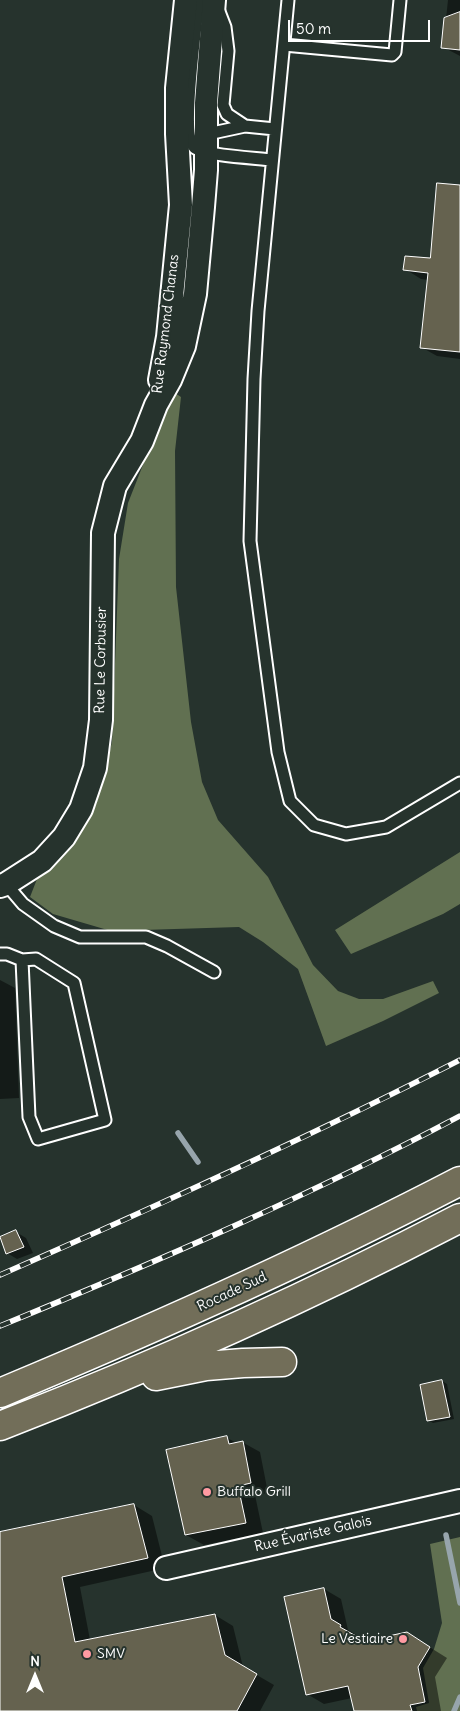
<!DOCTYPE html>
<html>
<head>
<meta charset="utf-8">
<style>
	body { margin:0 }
	#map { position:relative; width:460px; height:1711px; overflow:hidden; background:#26332d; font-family:Delius,sans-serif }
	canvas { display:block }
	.north { position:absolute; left:10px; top:1651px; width:50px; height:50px; -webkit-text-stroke:4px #26332d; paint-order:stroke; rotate:0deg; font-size:14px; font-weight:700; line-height:20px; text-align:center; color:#fff }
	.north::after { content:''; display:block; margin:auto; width:18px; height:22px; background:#fff; clip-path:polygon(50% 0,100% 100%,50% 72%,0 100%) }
	.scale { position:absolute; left:288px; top:20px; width:142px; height:22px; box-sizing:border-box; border:2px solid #fff; border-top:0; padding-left:6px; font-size:15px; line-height:18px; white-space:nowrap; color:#fff; -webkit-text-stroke:4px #26332d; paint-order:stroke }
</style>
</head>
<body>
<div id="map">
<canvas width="460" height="1711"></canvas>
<div class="north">N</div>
<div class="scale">50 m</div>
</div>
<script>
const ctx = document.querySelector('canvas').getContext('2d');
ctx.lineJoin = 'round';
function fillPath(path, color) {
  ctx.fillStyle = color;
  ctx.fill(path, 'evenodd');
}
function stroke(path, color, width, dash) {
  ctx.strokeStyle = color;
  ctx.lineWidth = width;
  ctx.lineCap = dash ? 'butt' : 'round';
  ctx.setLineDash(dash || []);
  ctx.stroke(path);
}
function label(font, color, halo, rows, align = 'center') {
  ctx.font = font + ' Delius,sans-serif';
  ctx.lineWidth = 4;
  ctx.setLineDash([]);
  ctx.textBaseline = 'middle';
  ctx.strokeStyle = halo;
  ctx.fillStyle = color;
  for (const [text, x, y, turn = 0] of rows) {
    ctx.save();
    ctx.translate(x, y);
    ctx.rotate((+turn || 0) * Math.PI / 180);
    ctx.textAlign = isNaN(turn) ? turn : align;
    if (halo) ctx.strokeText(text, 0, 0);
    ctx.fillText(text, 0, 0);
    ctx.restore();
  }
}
fillPath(new Path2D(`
	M172 391 181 397 175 451 176 587 191 722 202 782 218 820 268 877 313 965 338 991 359 999H383L433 981 439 993 383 1021 326 1046 298 969 263 942 239 927 111 931 53 914 30 897 37 879 70 846 96 805 112 742 119 559 128 503Z
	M460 852V904L443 914 351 954 335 930Z
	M460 1537V1711H417L416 1707 429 1703 423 1668 434 1649 442 1623 430 1544Z`), '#617051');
fillPath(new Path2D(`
	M448 0H460V56L443 47Z
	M460 187V359L437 356 421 347 428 280 421 279 405 269 431 259Z
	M0 980 15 988 19 1098 0 1099Z
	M16 1232 26 1238 33 1253 17 1259 7 1253Z
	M442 1381 447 1384 454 1419 433 1423 428 1420Z
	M227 1438 237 1443 242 1442 260 1452 268 1493 255 1495 263 1533 204 1545 186 1535Z
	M134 1505 152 1516 165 1568 80 1587 90 1640 215 1615 233 1626 243 1667 274 1685 260 1711H0V1533Z
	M324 1589 341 1599 348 1630 358 1636 357 1638 365 1642 407 1633 447 1658 435 1677 441 1711H355L352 1698 324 1704 307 1694Z`), '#0007');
stroke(new Path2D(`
	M178 1133 198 1162
	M446 1535 460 1603
	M454 1711 460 1697`), '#97a5ac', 5.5);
const building = new Path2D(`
	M460 12V50L441 48 444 18Z
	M437 183 460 185V352L420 348 428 273 403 270 405 256 430 258Z
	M16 1230 24 1247 6 1254 0 1237Z
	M442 1380 450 1417 427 1421 420 1385Z
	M227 1436 229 1444 243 1441 251 1483 238 1486 246 1523 185 1535 166 1450Z
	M134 1504 148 1558 62 1577 75 1642 215 1614 225 1655 257 1674 237 1711H0V1532Z
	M324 1588 331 1619 341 1625 340 1627 365 1641 407 1632 430 1647 418 1667 425 1702 410 1705 412 1711H354L348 1686 306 1695 284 1597Z`);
fillPath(building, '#65624f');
stroke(building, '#fff', 1);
const lane = new Path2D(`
	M199 0C197 23 180 134 194 147 203 156 258 158 272 160
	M288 0 258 311 254 379 250 541 278 752 290 801 314 825 346 834 386 827 460 783
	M218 9 225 27 228 51 223 105 227 114 245 126
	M284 45 392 55 395 52 400 0
	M203 135 245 126 275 129
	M6 884 23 904 54 926 80 937H146L167 946 214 972
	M0 954H7L22 960 36 959 74 983 105 1120 38 1139 29 1117 22 960`);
const street = new Path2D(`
	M160 380 168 337 181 205 177 134V88L186 0
	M0 886 6 884 42 861 64 837 81 809 95 768 101 720 103 533 115 486 142 441 156 405 170 380 184 346 195 294 203 207 206 170V103L214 0
	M166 1568 460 1501`);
const highway = new Path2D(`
	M156 1376 206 1366 243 1363 282 1362
	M0 1393C156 1328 310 1259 460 1181
	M0 1426C157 1365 311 1296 460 1218`);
stroke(lane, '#fff', 15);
stroke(street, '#fff', 26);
stroke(highway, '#fff', 31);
stroke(lane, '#26332d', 11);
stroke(street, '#26332d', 22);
stroke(highway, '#726e59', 28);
const rail = new Path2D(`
	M0 1275C155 1207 309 1137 460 1060
	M0 1326C156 1262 311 1195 460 1116`);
stroke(rail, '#fff', 5.5);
stroke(rail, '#26332d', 4, [11]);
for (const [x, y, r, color] of [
	[207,1492,5,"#ff9aa2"],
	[403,1639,5,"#ff9aa2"],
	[87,1654,5,"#ff9aa2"]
]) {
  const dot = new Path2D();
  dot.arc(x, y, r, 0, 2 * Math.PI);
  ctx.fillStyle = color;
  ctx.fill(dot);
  stroke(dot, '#26332d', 2);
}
label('14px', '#fff', '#26332d', [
	["Rue Raymond Chanas",166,324,-83],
	["Rue Le Corbusier",101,660,-89],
	["Rocade Sud",232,1292,-25],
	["Rue Évariste Galois",313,1534,-13]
]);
label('14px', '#fff', '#26332d', [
	["Buffalo Grill",217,1492],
	["Le Vestiaire",393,1639,"right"],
	["SMV",97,1654]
], 'left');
</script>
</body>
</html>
